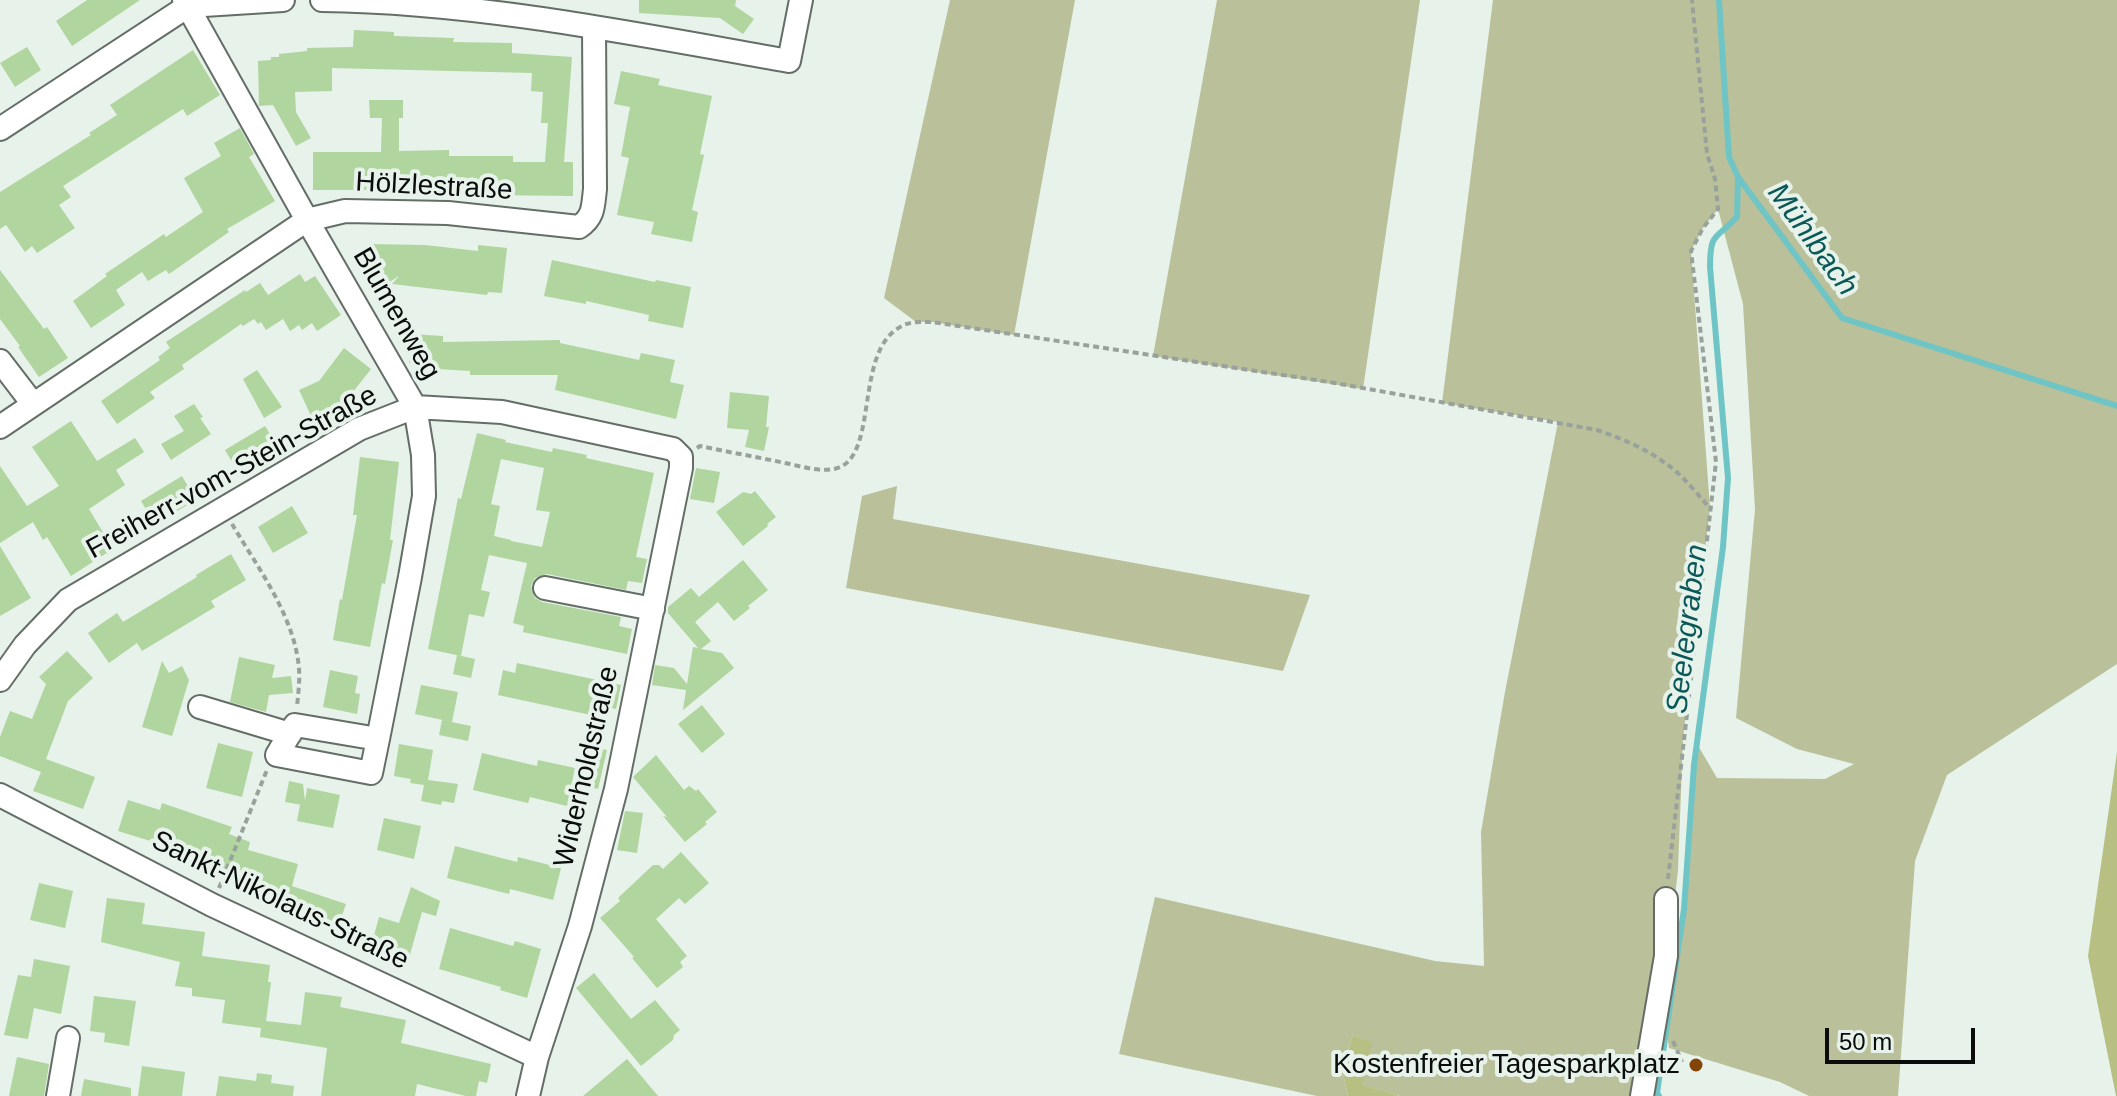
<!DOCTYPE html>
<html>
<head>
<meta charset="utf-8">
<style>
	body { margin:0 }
	#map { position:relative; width:2117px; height:1096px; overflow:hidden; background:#e6f2ea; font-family:Helvetica,sans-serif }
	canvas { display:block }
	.scale { position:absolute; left:1825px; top:1028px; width:150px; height:36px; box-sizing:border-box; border:4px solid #0a0d0b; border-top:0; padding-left:10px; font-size:24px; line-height:28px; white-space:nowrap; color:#0a0d0b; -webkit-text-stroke:6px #e6f2ea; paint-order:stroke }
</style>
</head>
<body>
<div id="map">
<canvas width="2117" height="1096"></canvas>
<div class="scale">50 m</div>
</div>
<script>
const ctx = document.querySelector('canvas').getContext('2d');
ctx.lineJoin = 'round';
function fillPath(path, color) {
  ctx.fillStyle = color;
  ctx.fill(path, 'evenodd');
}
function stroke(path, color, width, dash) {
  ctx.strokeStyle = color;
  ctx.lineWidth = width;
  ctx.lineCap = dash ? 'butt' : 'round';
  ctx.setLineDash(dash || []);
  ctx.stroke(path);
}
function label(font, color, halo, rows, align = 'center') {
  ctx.font = font + ' Helvetica,sans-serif';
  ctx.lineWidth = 8;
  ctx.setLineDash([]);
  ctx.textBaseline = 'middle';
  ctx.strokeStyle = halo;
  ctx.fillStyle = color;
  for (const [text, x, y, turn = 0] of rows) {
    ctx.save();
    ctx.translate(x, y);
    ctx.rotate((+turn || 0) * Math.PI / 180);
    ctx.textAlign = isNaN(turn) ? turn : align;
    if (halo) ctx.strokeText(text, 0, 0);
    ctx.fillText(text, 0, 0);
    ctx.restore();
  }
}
fillPath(new Path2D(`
	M950 0H1075L1014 335 932 322H916L884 298Z
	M1217 0H1420L1363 389 1153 356Z
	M1493 0H2117V664L1947 775 1915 861 1898 1096H1809L1780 1082 1669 1048 1666 1024 1684 909 1696 742 1717 778 1825 779 1854 764 1797 749 1736 718 1755 509 1743 304 1718 209 1703 228 1691 251 1710 508 1683 739 1678 870 1662 1009 1646 1096H1400L1361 1085 1371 1042 1353 1035 1342 1069 1348 1096H1317L1119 1054 1155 897 1435 961 1484 966 1481 832 1505 692 1558 422 1442 403Z
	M897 486 893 519 1310 595 1283 671 846 588 862 496Z`), '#bac099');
fillPath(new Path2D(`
	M2117 752V1096H2116L2088 956Z
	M1353 1035 1372 1042 1362 1085 1400 1096H1348L1342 1069Z`), '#b7c082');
stroke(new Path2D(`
	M1719 0 1729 157 1738 177 1842 318 2117 406
	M1659 1096 1657 1093 1684 909 1694 765 1723 547 1728 478 1710 267C1710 231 1716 240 1737 217L1738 177`), '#6fc5c5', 6);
fillPath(new Path2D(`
	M87 0H140L72 46 56 21Z
	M639 0H736L735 6 754 19 743 34 720 18 639 13Z
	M354 30 394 32V36L454 38 453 42 512 43V53L572 57 564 162H573V196L487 195 488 193H475V190H455L456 183H390V190H313V152H381L382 118H370L369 100H403V118H399V151L449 150V156H513V162H545L548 123H541L543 92 531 91 532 73 332 68V91L295 92 296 112 311 138 296 146 273 105 259 106 258 61 271 60V57H279V54L307 51V48L353 47Z
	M27 47 41 70 15 87 0 63Z
	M193 50 220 95 187 116 183 109 63 186 71 197 59 205 75 228 37 253 32 246 25 252 6 225 0 229V192L91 135 89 133 117 115 110 105Z
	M621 71 660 79 658 85 712 96 700 154 704 155 692 210 698 212 692 242 651 234 654 222 617 215 629 158 621 156 630 107 614 104Z
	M240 128 254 154 249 157 275 201 227 229 229 232 169 274 166 270 148 281 142 272 116 290 125 305 91 328 73 301 107 276 105 274 164 234 166 237 203 212 184 178 221 156 214 143Z
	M368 244 425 245 478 251V245L507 248 502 293 488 292 487 295 392 284 399 276 372 293 374 276H367Z
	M552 260 655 282 656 280 691 287 683 328 648 321 649 315 586 301V304L544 296Z
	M0 270 44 329 47 327 68 358 39 377 18 347 20 346 0 319Z
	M300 274 305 282 315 276 341 315 317 331 312 323 302 330 299 325 290 331 283 319 266 330 261 322 258 324 254 319 243 326 241 324 182 365 184 369 150 392 155 398 117 424 101 401 160 360 158 357 170 348 166 342 245 290 246 292 260 283 268 295Z
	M411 334 443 336V342L560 340V343L639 360 641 353 675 360 670 382 684 385 676 419 555 390 558 375H470V371L423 368V364L409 363Z
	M344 348 371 369 345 402 312 418 299 390 319 381Z
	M257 370 282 407 264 418 243 379Z
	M730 392 769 396 766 427H769L764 451 745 447 749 430 727 428Z
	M194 404 203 417 200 418 211 434 171 460 161 444 184 431 174 416Z
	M71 421 97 461 135 438 144 452 116 470 125 485 89 509 113 549 71 576 47 537 43 540 33 522 0 543V466L27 506 59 486 32 447Z
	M265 426 280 450 239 474 225 450Z
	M477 433 506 440 505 442 552 452 553 448 587 455 586 458 654 473 636 557 647 559 642 583 628 581 626 590 547 574 535 578 531 586 535 598 542 602 621 617 619 626 632 629 627 654 523 632 524 626 513 623 527 563 489 555 481 590 490 592 484 617 469 614 461 656 428 649 458 498 461 499ZM501 459 544 468 536 510 550 512 542 547 511 541V540L494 536 500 506 491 504Z
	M360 457 399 462 390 540H393L385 584 382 583 370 647 333 640 340 599 342 600 357 515H353Z
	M696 468 720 472 714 503 690 499Z
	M182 476 196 500 155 524 141 501Z
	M755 491 776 517 767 524 768 526 743 546 716 512 743 492 751 494Z
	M292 506 308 533 273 553 258 527Z
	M0 546 31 598 0 616Z
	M231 554 246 580 211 601 215 607 142 651 137 643 109 663 88 633 117 613 123 622 197 577 196 575Z
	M743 560 768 590 748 606 750 608 734 621 718 602 695 622 711 641 701 649 722 653 734 668 683 710 686 690 652 685 655 665 674 668 687 684 693 647 698 648 668 613V607L691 588 699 597Z
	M67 651 93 678 68 701 43 767 46 759 95 777 83 809 33 791 41 772 0 756V737L10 711 32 719 46 684 39 677Z
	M457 655 475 659 471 678 453 674Z
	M239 657 275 665 272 678 291 676 293 693 269 695 266 712 230 702Z
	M162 661 169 673 182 666 189 680 172 736 142 727Z
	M517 663 621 685 616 709 602 706 600 717 498 695 503 670 515 673Z
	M330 670 358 676 355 693 360 694 357 714 323 707Z
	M421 685 458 692 452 722 415 714Z
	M702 705 725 734 702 753 678 724Z
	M442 720 471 726 468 741 439 735Z
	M218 743 253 752 242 797 206 788Z
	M399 744 433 750 428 780 458 784 454 803 442 801 441 805 421 801 424 785 410 783 411 779 394 776Z
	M587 746 607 750 598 789 579 784Z
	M482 753 537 766 538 760 575 768 567 806 530 797 528 803 473 790Z
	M656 755 684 790 689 786 696 791 698 789 717 812 705 822 707 824 685 842 663 816 667 817 633 777Z
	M289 781 303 784 305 801 307 788 340 795 333 828 297 821 300 805H302L285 802Z
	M128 800 160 810 162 803 232 827 229 834 250 842 248 850 298 864 292 886 346 904 336 932 298 919 301 910 233 890 235 881 170 858 173 848 118 831Z
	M625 811 643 813 637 853 617 850Z
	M384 818 421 826 414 859 377 850Z
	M455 846 517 862 518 857 561 868 553 900 510 889 509 894 447 878Z
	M681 852 709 883 685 904 679 898 656 919 687 956 680 962 683 967 657 988 632 958 634 957 600 918 620 901 618 898 653 865H659L663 869Z
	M39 883 73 891 65 928 30 920Z
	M411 887 440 901 436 916 422 912 407 965 369 954 379 917 399 923Z
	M107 898 145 903 142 924 205 932 202 956 270 965 268 982H271L266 1021 301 1025 305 992 342 997 340 1007 406 1020 401 1043 491 1064 487 1083 479 1081 476 1096H466L417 1084 415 1096H321L327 1048 260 1037 261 1028 222 1023 225 1000 192 996V988L175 986 180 962 101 942Z
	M450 928 513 946 515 941 541 949 527 998 500 990 501 987 439 969Z
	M34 959 70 966 61 1014 34 1008 28 1039 4 1035 18 975 31 977Z
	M594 973 631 1019 655 1000 680 1030 674 1035 673 1040 641 1066 576 988Z
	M94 996 136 1001 129 1046 104 1042 105 1033 90 1031Z
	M17 1057 49 1064 44 1096H9Z
	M627 1059 658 1096H583Z
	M142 1066 185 1072 182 1096H138Z
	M257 1073 272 1075 271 1083 294 1086 293 1096H216L219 1076 256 1081Z
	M84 1079 131 1088V1096H81Z`), '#b0d59e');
const minor = new Path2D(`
	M184 0 307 220 415 407 423 455 424 496 410 577 378 739 295 725 277 755 371 773 378 739
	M322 0C479 2 635 34 789 61L801 0
	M0 129 188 6 283 0
	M0 361 33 404
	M0 427 307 220 345 211 448 213 579 227C594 217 593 206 595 189L594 27
	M545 588 653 609
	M0 680 25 645 68 600 359 429 415 407 502 412 673 449 681 457V468L616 789 580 926 537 1057 528 1096
	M200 707 290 734
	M0 795 212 905 537 1057
	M58 1096 68 1038
	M1642 1096 1666 956V899`);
stroke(minor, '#646e67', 26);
stroke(new Path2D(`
	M697 448 700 446C728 452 757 457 785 463 800 466 818 472 834 469 881 460 852 350 902 326 911 321 922 322 932 322L1329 382 1597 430C1620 438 1645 448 1665 463 1683 475 1696 493 1710 508
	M232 524C258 568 295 617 299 669 300 681 298 695 297 707
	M1668 879 1716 462 1691 251 1703 228 1718 209 1715 179 1707 154 1692 0
	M219 888 267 770
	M1673 1041 1682 1062`), '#98a19b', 4, [6, 4]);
stroke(minor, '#fff', 22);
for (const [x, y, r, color] of [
	[1696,1065,8,"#834408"]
]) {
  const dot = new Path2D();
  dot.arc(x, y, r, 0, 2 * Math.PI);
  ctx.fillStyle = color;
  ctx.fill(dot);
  stroke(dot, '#e6f2ea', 3);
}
label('28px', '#0a0d0b', '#e6f2ea', [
	["Hölzlestraße",434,187,3],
	["Blumenweg",396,314,60],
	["Freiherr-vom-Stein-Straße",232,473,-29],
	["Widerholdstraße",587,767,-77],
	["Sankt-Nikolaus-Straße",280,901,26]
]);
label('28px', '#0a0d0b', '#e6f2ea', [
	["Kostenfreier Tagesparkplatz",1680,1065]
], 'right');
label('italic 30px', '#0a5858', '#e6f2ea', [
	["Mühlbach",1812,240,54],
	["Seelegraben",1688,629,-83]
]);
</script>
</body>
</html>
